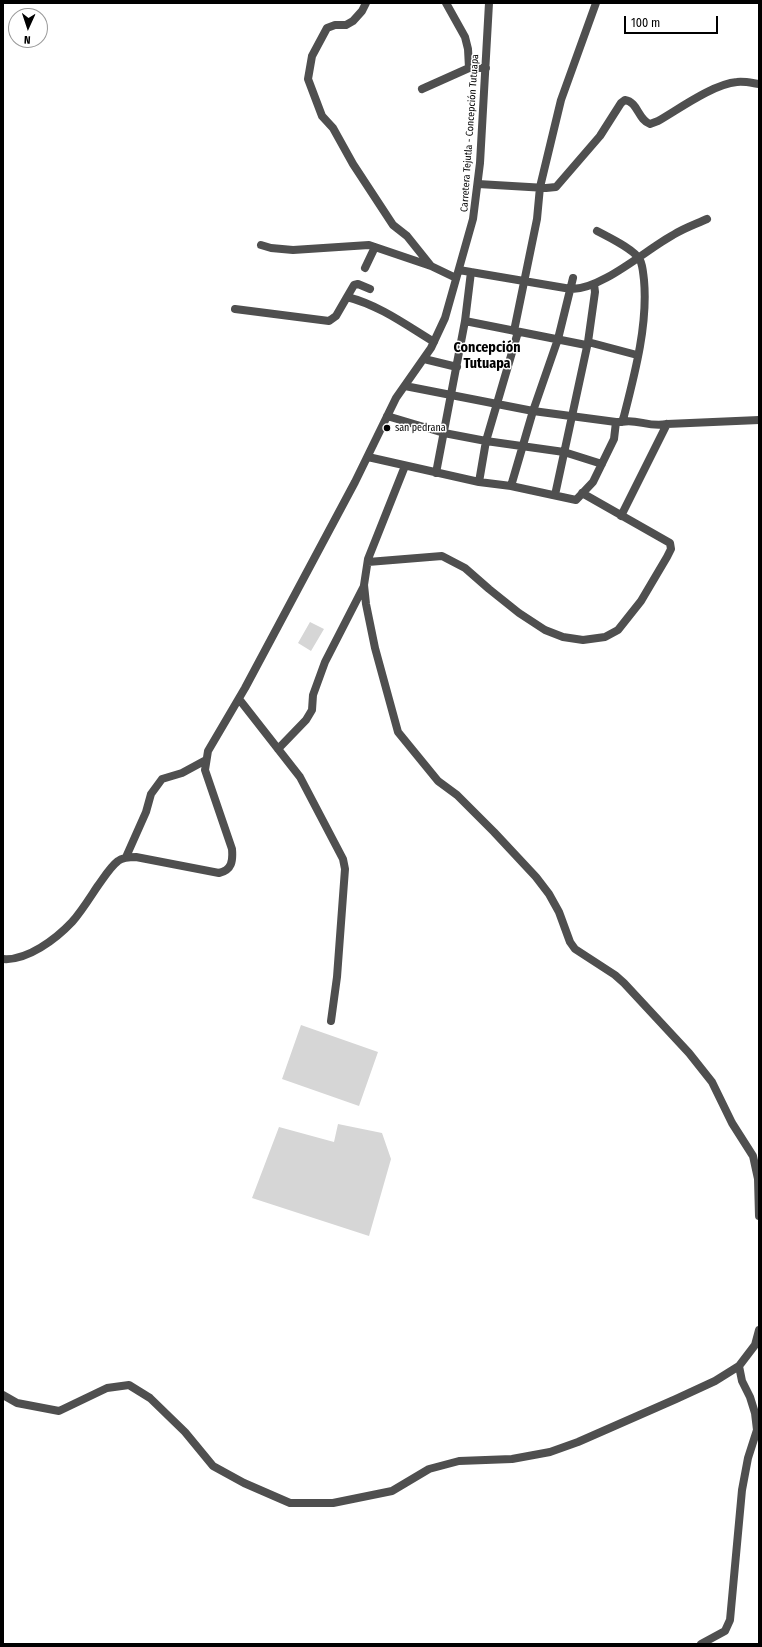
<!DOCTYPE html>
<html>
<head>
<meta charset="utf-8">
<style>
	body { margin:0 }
	#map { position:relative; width:762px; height:1647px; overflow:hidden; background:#fff; font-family:"Fira Sans Condensed",sans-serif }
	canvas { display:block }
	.frame { position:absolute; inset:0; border:4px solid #000; pointer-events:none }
	.north { position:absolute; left:8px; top:8px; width:40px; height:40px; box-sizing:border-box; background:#fff; border:1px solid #999; border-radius:50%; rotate:183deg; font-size:11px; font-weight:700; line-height:16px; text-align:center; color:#000 }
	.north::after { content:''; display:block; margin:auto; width:14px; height:18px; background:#000; clip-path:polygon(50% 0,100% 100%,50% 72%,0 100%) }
	.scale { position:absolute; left:624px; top:16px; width:94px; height:18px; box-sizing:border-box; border:2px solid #000; border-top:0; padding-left:5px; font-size:12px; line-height:14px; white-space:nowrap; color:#000; -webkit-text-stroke:3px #fff; paint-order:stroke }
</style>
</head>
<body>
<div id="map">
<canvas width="762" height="1647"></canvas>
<div class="frame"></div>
<div class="north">N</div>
<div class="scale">100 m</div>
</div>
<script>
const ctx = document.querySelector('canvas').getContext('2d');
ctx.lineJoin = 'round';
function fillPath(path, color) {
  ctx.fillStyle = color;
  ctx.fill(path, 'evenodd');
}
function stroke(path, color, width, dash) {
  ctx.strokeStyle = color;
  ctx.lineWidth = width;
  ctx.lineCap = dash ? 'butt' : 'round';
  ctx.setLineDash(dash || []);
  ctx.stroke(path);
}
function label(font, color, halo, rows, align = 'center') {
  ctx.font = font + ' "Fira Sans Condensed",sans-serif';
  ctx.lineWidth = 3;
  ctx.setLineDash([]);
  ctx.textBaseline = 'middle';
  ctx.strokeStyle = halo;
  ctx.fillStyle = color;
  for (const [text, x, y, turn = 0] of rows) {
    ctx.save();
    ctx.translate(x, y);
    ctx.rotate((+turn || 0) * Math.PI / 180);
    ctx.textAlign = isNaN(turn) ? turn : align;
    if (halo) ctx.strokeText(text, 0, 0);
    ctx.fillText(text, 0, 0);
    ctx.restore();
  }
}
fillPath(new Path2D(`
	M310 622 324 629 311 651 298 643Z
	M301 1025 378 1052 359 1106 282 1079Z
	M338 1124 382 1133 391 1159 369 1236 252 1198 279 1127 334 1142Z`), '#d6d6d6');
stroke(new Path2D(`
	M366 3 362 11 353 21 346 25H335L327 28 312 56 308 79 322 116 333 128 353 164 393 225 407 236 431 266 456 278
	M446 3 465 37 468 49 469 68
	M422 89 469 68H486
	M478 184 546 188 556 187 600 136 621 103 625 100C638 102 638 120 650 124L658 121C679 109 713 84 737 82 744 81 752 83 759 84
	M261 245 271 248 293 250 369 245 431 266
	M365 268 375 247
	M459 270 571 289C601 290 647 249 673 235 684 228 696 224 707 219
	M347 297 354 285 358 284 370 289
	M235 309 329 321 336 316 347 297C379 305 406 325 434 342
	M465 321 586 345 588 342 637 355
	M514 331 537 219 540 187 561 100 596 3
	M424 359 457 367
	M405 386 533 411 616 422
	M387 416 444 433 486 441 564 452 602 464
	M622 422C636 418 649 428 667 424L759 420
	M368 457 479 482 511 486 576 500 593 482 614 439 616 422H622L624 416C635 373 648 324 644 280 643 273 643 266 640 260 634 249 608 237 597 231
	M405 466 368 559 364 585 366 604 375 648 398 732 438 781 457 795 494 832 536 877 549 894 559 912 570 942 575 949 615 975 624 983 689 1053 712 1082 732 1123 753 1156 758 1179 759 1216
	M436 473 465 321 471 272
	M479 482 486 441 518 332
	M511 486 533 411 558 339 573 278
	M555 495 588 342 595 292 594 284
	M621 516 667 424
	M368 562 442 556 465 568 489 589 519 613 545 630 563 637 583 640 605 637 618 630 641 601 667 557 671 549 670 543 582 493
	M239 699 300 777 343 859 345 869 337 977 331 1021
	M278 749 306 720 312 710 313 695 325 662 364 586
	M126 857 146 812 151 794 162 779 182 773 206 760
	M3 959C27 961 56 939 72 922 81 912 89 899 97 887 103 879 110 867 118 861 123 857 130 857 136 857L219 873C232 870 233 861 232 849L205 770 208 751 245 688 355 482 396 398 431 348 445 318 473 219 480 163 489 3
	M3 1395 17 1403 59 1411 107 1388 129 1385 150 1398 185 1432 213 1466 244 1483 290 1503H333L392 1491 429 1469 459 1461 512 1459 550 1452 578 1442 676 1399 715 1381 739 1366 755 1345 759 1330
	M701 1644 725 1631 730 1620 742 1490 748 1458 757 1430 755 1413 750 1397 742 1381 739 1366`), '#4f4f4f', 8);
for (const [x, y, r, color] of [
	[387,428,4,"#000"]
]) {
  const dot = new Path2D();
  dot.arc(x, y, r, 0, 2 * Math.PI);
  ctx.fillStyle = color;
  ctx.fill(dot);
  stroke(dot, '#fff', 1.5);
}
label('10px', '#000', '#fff', [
	["Carretera Tejutla - Concepción Tutuapa",470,133,-86]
]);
label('10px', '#000', '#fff', [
	["san pedrana",395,428]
], 'left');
label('bold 14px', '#000', '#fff', [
	["Concepción",487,348],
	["Tutuapa",487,364]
]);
</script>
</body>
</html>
